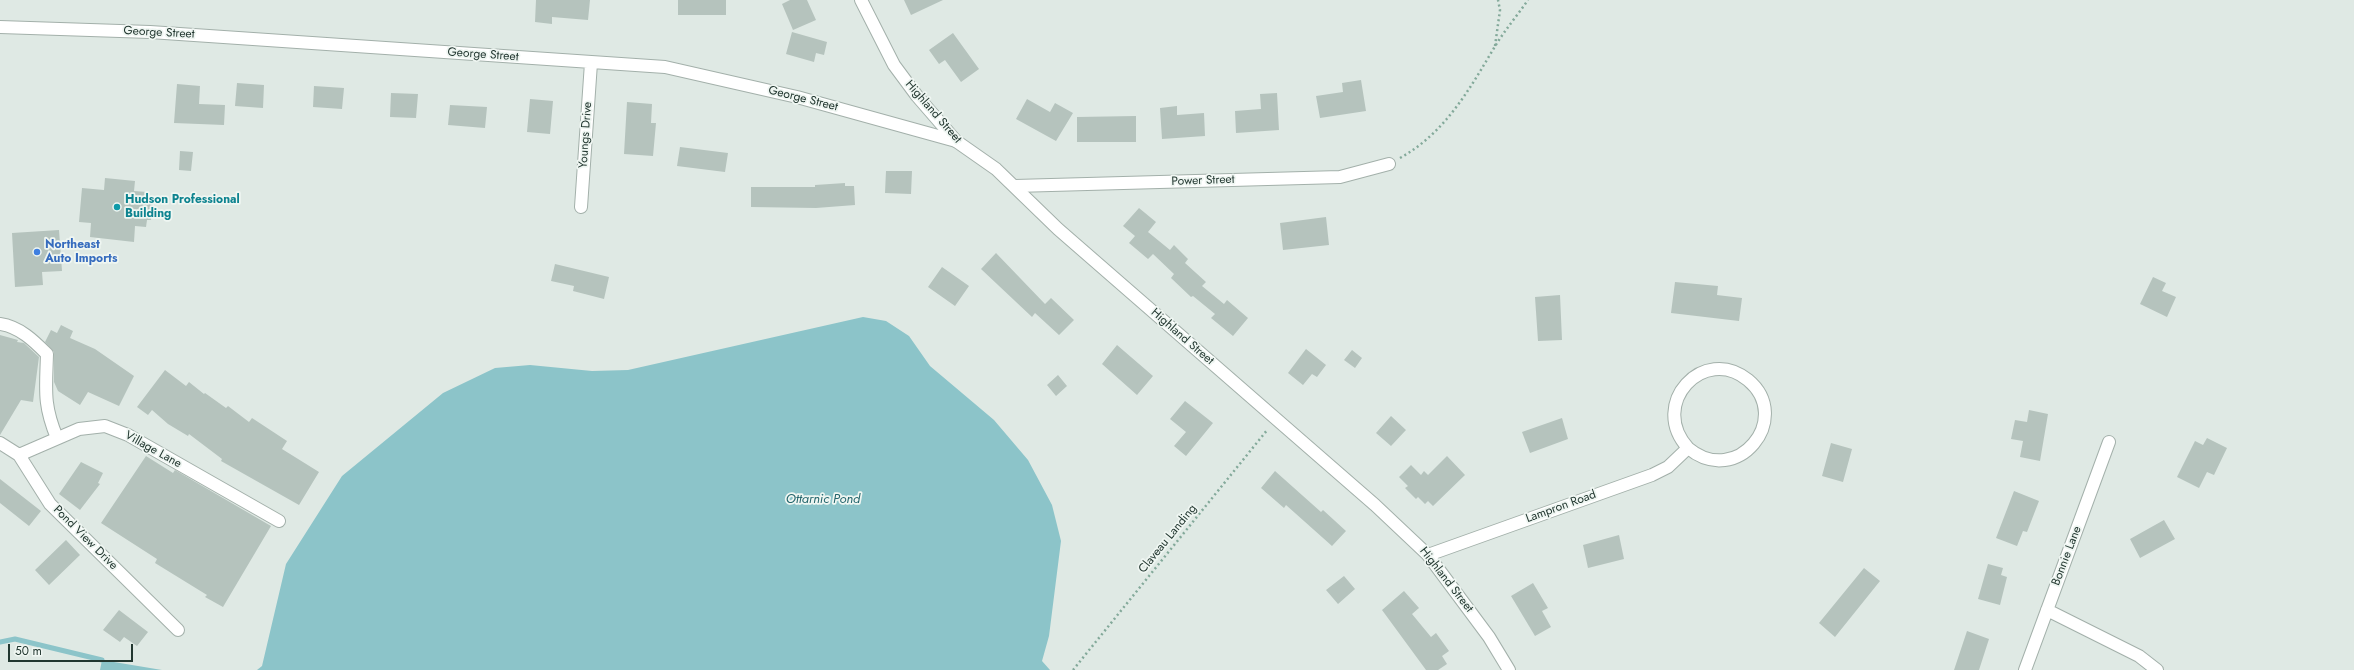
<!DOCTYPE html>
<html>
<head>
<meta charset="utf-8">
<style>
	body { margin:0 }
	#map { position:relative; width:2354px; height:670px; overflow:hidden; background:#dfe9e4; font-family:Jost,sans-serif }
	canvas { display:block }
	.scale { position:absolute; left:8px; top:644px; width:125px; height:18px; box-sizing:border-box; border:2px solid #223730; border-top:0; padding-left:5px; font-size:12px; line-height:14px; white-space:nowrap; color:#223730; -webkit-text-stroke:3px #eff6f2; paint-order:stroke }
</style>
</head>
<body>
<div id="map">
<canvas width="2354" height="670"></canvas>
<div class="scale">50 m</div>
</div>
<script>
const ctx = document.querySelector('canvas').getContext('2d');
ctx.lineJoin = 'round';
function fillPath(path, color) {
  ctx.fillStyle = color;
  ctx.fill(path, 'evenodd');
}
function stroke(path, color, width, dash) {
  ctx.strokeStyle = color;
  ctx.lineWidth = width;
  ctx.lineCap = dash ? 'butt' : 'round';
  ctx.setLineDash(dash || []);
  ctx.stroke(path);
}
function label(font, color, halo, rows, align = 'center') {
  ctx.font = font + ' Jost,sans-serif';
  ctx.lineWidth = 3.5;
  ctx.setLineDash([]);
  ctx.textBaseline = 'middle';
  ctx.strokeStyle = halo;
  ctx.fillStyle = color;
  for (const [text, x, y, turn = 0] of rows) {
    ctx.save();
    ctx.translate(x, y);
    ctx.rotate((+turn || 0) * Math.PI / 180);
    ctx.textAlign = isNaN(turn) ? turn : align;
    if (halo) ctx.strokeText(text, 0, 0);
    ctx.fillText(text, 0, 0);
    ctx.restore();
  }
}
fillPath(new Path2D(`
	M863 317 886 321 909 336 930 366 994 420 1028 460 1052 505 1061 541 1049 636 1042 661 1050 670H257L262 666 286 564 342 476 443 393 495 368 530 365 592 371 628 370Z
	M102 660 162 670H100Z`), '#8cc4c9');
stroke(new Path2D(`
	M0 642 15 639 102 660`), '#8cc4c9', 5);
fillPath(new Path2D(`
	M536 0H590L588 20 552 17V24L535 22Z
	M678 0H726V15H678Z
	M790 0H807L816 20 793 30 782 4Z
	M904 0H943L911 15Z
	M792 32 827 42 824 55 816 53 814 62 786 54Z
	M953 33 979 69 961 82 945 60 939 64 929 50Z
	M1361 80 1366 111 1320 118 1316 96 1343 92 1342 83Z
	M237 83 264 85 263 108 235 106Z
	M177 84 200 86 199 104 225 105 224 125 174 123Z
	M314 86 344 88 342 109 313 107Z
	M391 93 418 94 416 118 390 117Z
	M1277 93 1279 130 1236 133 1235 111 1261 109 1260 94Z
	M530 99 553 101 550 134 527 132Z
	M1027 99 1050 112 1055 103 1073 113 1056 141 1016 119Z
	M627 102 652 104 651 123H656L653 156 624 154Z
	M450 105 487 107 485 128 448 125Z
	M1177 106V115L1204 113 1205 136 1162 139 1160 108Z
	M1136 116V142H1077V117Z
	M680 147 728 153 725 172 677 166Z
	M180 151 193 152 191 171 179 170Z
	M886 171H912L911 194 885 193Z
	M105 178 135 181 134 191 147 192V200L153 201 151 220H147L146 227 135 226 134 242 90 237 91 223 79 222 82 188 104 190Z
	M845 183V186H854L855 205 816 208 751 207V187H815V185Z
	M1139 208 1156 222 1148 232 1170 250 1174 245 1188 259 1185 263 1206 282 1202 286 1224 304 1227 300 1248 318 1233 336 1211 318 1215 314 1193 296 1191 297 1171 278 1174 274 1153 254 1148 259 1129 243 1135 236 1123 226Z
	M1326 217 1329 245 1283 250 1280 223Z
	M59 230 62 271 42 272 43 285 15 287 12 233Z
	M996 253 1045 304 1051 298 1074 320 1059 335 1035 313 1032 317 981 269Z
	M555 264 609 277 604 299 573 291 574 286 551 281Z
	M942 267 969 286 955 306 928 287Z
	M2153 277 2166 283 2162 291 2176 297 2167 317 2140 304Z
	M1675 282 1718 286 1717 295 1742 298 1739 321 1671 313Z
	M1560 295 1562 340 1538 341 1535 297Z
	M61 325 73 331 70 338 95 349 134 376 119 406 88 392 80 405 58 391 54 382V352L45 342 51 330 57 333Z
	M0 335 18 340 17 342 24 343 39 357 33 402 21 400 0 435Z
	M1117 345 1153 376 1137 395 1102 364Z
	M1306 349 1326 365 1317 377 1312 374 1303 385 1288 373Z
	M1352 350 1362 358 1355 368 1344 360Z
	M165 370 186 386 189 382 204 394 205 393 226 408 228 406 249 422 252 418 287 441 282 449 319 472 299 505 221 461 222 459 189 434 188 436 168 424 152 410 148 415 137 407Z
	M1058 375 1067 386 1056 396 1047 385Z
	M1185 401 1213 423 1186 456 1174 446 1186 432 1170 419Z
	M2029 410 2048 414 2040 461 2020 457 2023 441 2011 439 2015 420 2027 422Z
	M1391 416 1406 430 1391 446 1376 433Z
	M1562 418 1568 439 1530 453 1522 432Z
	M2207 438 2227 448 2214 475 2207 472 2199 488 2177 477 2195 441 2203 445Z
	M1831 443 1852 449 1843 482 1822 476Z
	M146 456 173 473 175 470 271 526 223 607 205 597 207 595 155 563 157 559 101 523Z
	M1447 456 1465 475 1433 506 1428 501 1425 504 1418 497 1416 499 1405 488 1408 486 1399 477 1411 465 1421 475 1424 471 1428 475Z
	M81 462 103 473 98 483 100 484 80 510 59 494Z
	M1275 471 1321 512 1323 510 1346 531 1332 546 1286 505 1284 508 1261 488Z
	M0 479 41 511 29 526 0 503Z
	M2014 491 2039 501 2027 532 2023 531 2017 546 1996 538Z
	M2164 520 2175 539 2140 558 2130 539Z
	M1619 535 1624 559 1588 568 1583 545Z
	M66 540 80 555 49 585 35 570Z
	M1988 564 2003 568 2001 575 2007 577 2000 605 1978 599Z
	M1864 568 1880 581 1835 637 1819 623Z
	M1344 576 1355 589 1338 604 1326 590Z
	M1533 583 1548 608 1542 611 1551 627 1535 636 1511 596Z
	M1404 591 1419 608 1412 614 1431 637 1436 633 1449 651 1442 656 1447 664 1438 670H1426L1382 610Z
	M119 610 148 632 137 646 124 637 120 642 103 630Z
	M1967 631 1989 639 1979 670H1954Z`), '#b5c3bd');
const minor = new Path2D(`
	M0 27 150 32 665 67 797 97 956 141
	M1015 186 1340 177 1389 164
	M581 207 591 63
	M0 324C20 327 34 341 47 354 46 390 43 404 57 438
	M0 443 19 455 50 504 178 630
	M19 455 79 429 105 426 128 435 279 521
	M1428 555 1652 475 1668 467 1688 448C1737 489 1794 418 1748 380 1704 344 1648 404 1688 448
	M2047 610 2139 656 2157 670
	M2025 670 2109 442`);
const tertiary = new Path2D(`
	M861 0 894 65 917 96 956 141 996 169 1058 229 1375 505 1428 555 1489 637 1509 670`);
stroke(minor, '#a3b0aa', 14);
stroke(tertiary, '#a3b0aa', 14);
stroke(new Path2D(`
	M1495 46 1500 10 1498 0
	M1400 158C1445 133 1469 90 1494 48 1504 31 1517 16 1528 0
	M1073 670 1268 429`), '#83a99a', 2.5, [2, 3]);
stroke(minor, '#fff', 12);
stroke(tertiary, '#fff', 12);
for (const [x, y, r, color] of [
	[117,207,4,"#0f9aa8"],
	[37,252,4,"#3f7fe0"]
]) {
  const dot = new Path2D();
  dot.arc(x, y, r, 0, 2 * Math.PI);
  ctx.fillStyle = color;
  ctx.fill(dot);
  stroke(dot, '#eff6f2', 1.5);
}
label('12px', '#223730', '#eff6f2', [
	["George Street",159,33,3],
	["George Street",483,55,4],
	["George Street",803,99,14],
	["Highland Street",933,112,49],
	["Youngs Drive",586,135,-86],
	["Power Street",1203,181,-2],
	["Highland Street",1182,337,41],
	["Village Lane",153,450,29],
	["Lampron Road",1561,507,-20],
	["Pond View Drive",85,538,45],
	["Claveau Landing",1168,539,-51],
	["Bonnie Lane",2067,556,-69],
	["Highland Street",1446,580,52]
]);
label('bold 12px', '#0d838f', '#eff6f2', [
	["Hudson Professional",125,200],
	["Building",125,214]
], 'left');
label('bold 12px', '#366cbe', '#eff6f2', [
	["Northeast",45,245],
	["Auto Imports",45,259]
], 'left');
label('italic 13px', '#23656c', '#eff6f2', [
	["Ottarnic Pond",823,500]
]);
</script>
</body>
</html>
